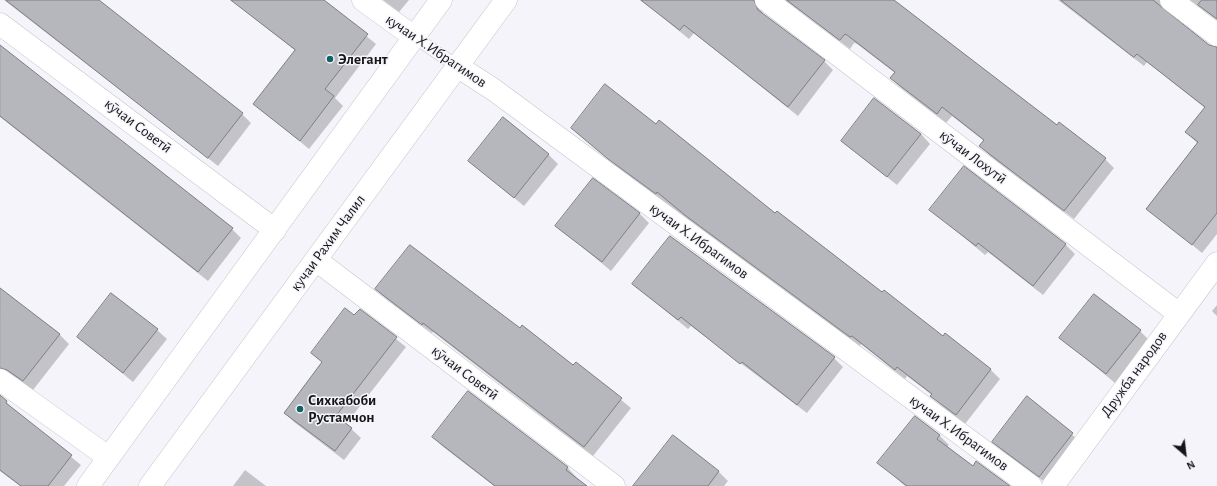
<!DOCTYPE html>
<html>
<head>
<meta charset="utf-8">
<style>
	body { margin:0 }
	#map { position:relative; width:1217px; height:486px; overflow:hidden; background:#f4f4fa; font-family:"Alegreya Sans",sans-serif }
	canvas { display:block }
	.north { position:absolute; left:1165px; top:434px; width:40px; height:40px; -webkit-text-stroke:3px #f4f4fa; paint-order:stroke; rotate:152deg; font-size:11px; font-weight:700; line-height:16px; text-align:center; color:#161618 }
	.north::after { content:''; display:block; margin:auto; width:14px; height:18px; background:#161618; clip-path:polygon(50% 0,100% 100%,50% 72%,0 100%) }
</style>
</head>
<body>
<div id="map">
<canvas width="1217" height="486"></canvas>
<div class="north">N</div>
</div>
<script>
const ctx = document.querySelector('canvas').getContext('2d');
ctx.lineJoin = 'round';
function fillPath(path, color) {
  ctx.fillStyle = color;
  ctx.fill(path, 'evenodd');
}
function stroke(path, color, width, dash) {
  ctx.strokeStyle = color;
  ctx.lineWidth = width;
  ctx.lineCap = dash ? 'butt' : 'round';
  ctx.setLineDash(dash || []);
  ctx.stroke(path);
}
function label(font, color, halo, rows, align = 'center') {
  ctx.font = font + ' "Alegreya Sans",sans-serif';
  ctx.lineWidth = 3;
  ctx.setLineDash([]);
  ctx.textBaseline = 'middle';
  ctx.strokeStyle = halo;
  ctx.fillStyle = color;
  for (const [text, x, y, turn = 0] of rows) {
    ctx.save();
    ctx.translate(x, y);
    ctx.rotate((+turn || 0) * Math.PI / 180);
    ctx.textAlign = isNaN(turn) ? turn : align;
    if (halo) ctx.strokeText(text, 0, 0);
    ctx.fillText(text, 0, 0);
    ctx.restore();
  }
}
fillPath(new Path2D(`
	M4 0H95L242 114 251 123 218 166Z
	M231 0H322L376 44 335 98 343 106 309 149 255 104 296 51Z
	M383 0H409L399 12Z
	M641 0H767L762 9 763 15 824 61 833 70 798 116 694 33 689 39Z
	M785 0H892L1057 126 1105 159 1114 168 1074 219 990 156 981 146 984 141 952 116 946 123 900 87 891 78 895 73 857 44 854 43 850 49Z
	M1058 0H1172L1167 9 1168 15 1209 46 1217 48V234L1202 253 1147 208 1198 144 1186 132 1205 108 1147 62 1144 66Z
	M1190 0H1217V20Z
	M0 56 232 229 241 238 208 281 0 117Z
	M656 125 882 293 943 337 945 335 991 370 1000 379 965 424 941 405 932 395 907 376 905 379 861 344 860 346 619 168 572 128Z
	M921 134 930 144 897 185 842 141Z
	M548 154 558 164 524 206 469 161Z
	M964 167 1066 245 1075 254 1043 295 988 252 985 255 931 210Z
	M593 180 640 214 649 223 611 271 557 226Z
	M633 284 834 358 843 367 807 413 691 326 688 329Z
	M0 289 60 335 69 344 33 390 18 379 11 376 0 381Z
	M376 289 520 329 573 366 576 363 631 408 593 456 433 332 432 333 385 298Z
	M1217 305V316L1212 311Z
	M360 310 406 347 346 424 361 438 344 460 294 422 285 413 323 363 312 352 354 317Z
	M157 330 167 339 133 382 78 337Z
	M1140 331 1149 340 1115 383 1061 338Z
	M468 392 568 468 584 486H494L442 446 433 437Z
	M0 396 15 411 81 465 64 486H20L0 471Z
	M1027 398 1082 443 1049 485 1002 451 993 442Z
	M915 417 940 436 949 445 947 447 973 468 1008 486H905L879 463Z
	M673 436 719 472 728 481 724 486H647Z
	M245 470 266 486H233Z`), '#0003');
const building = new Path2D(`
	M6 0H99L243 113 208 158Z
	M231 0H324L368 34 325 89 334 96 300 141 253 104 295 50Z
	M641 0H754L758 10 825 60 788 107 684 25 680 30Z
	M787 0H894L1057 125 1059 122 1106 158 1064 211 979 146 984 140 942 107 937 114 890 78 895 72 847 35 845 34 840 40Z
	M1061 0H1153L1209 45 1217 47V213L1192 245 1146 209 1198 142 1185 132 1205 107 1137 54 1134 57Z
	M1202 0H1217V19L1198 5Z
	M0 45 233 228 198 272 0 116Z
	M605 84 656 124 659 120 775 213 777 211 882 292 884 290 943 336 945 333 991 369 956 415 930 396 932 394 897 367 895 370 852 336 850 337 686 216 657 192 656 194 608 159 571 128Z
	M874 98 921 134 887 177 841 141Z
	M503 117 549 154 514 198 468 161Z
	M964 166 1066 244 1033 286 978 243 976 246 929 210Z
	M593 178 640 213 602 262 555 226Z
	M670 236 835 357 797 405 742 362 740 364 681 317 678 320 632 284Z
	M410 245 520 328 522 325 573 365 576 362 622 398 584 447 423 323 422 325 375 289Z
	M0 288 60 334 23 381 7 370 0 368Z
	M111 293 158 329 123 373 77 337Z
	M1094 294 1141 330 1106 374 1059 338Z
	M345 308 354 315 360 309 397 337 336 416 352 428 335 451 284 413 322 362 311 353Z
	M468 391 568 467 566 470 587 486H495L432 437Z
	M0 395 7 401 6 403 72 455 48 486H21L0 470Z
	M1027 396 1073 433 1039 477 992 442Z
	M915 416 940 435 937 439 973 466 976 461 1010 486H907L877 463Z
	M673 435 719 471 708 486H633Z`);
fillPath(building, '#b6b7bd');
stroke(building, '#7d7d82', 1);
const service = new Path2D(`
	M414 37 457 66`);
const minor = new Path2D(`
	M363 0 414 37
	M766 0 1179 314
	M1171 0 1217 35
	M0 24 275 230
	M457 66 494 90 1031 486
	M316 260 614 486
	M0 380 108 457
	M1053 486 1217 263`);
const secondary = new Path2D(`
	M88 486 441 0
	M150 486 506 0`);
stroke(service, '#c4c5cb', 13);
stroke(minor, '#c4c5cb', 23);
stroke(secondary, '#c4c5cb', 23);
stroke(service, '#fff', 12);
stroke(minor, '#fff', 22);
stroke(secondary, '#fff', 22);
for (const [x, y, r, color] of [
	[330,59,4,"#126263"],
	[300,409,4,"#126263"]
]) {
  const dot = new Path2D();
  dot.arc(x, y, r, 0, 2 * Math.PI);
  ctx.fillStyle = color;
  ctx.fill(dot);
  stroke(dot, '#f4f4fa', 1.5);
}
label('15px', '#161618', '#f4f4fa', [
	["кучаи Х.Ибрагимов",436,51,34],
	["кӯчаи Советӣ",138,126,37],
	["кӯчаи Лохутӣ",973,157,37],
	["кучаи Х.Ибрагимов",699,241,36],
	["кучаи Рахим Чалил",328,243,-54],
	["кӯчаи Советӣ",465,373,37],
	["Дружба народов",1134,374,-54],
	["кучаи Х.Ибрагимов",959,433,36]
]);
label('bold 15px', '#161618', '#f4f4fa', [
	["Элегант",338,59],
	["Сихкабоби",308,400],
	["Рустамчон",308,417]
], 'left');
</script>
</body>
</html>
